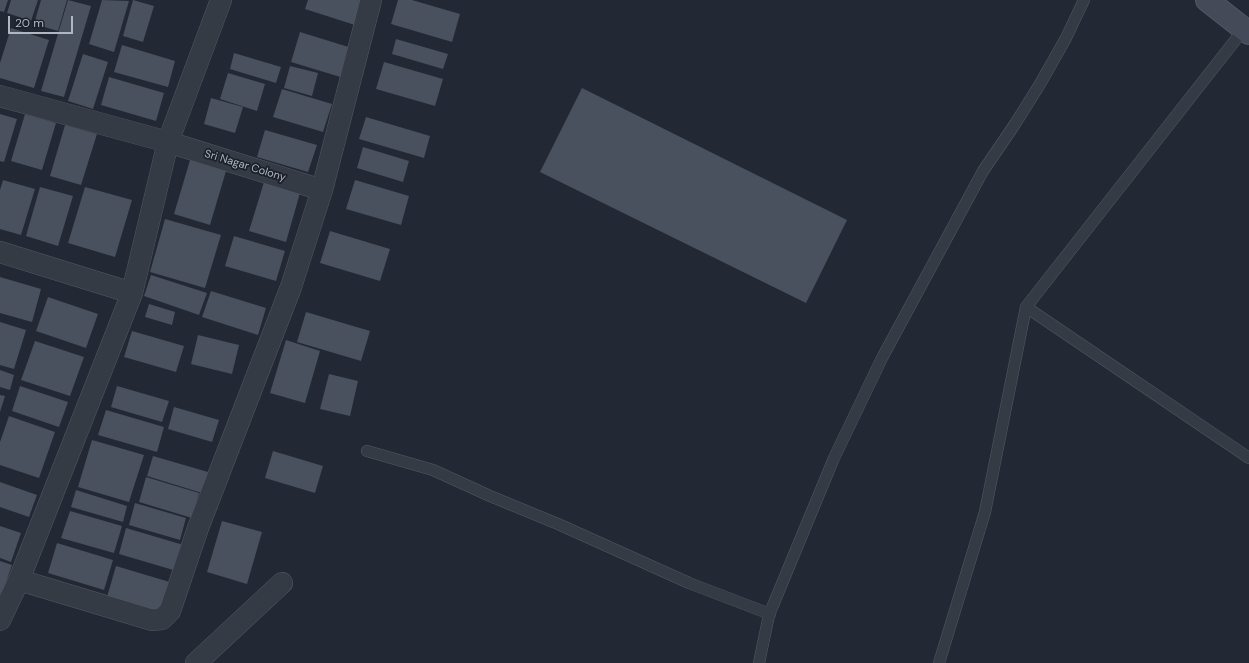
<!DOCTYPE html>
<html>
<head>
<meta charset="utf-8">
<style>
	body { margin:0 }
	#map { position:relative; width:1249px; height:663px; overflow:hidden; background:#222934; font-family:"DM Sans",sans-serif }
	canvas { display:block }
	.scale { position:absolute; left:8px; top:16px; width:65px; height:18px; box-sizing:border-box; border:2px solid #b0b6c2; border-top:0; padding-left:5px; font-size:12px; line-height:14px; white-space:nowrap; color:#b0b6c2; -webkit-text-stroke:3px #1b202a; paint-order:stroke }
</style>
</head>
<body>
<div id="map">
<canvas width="1249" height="663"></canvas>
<div class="scale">20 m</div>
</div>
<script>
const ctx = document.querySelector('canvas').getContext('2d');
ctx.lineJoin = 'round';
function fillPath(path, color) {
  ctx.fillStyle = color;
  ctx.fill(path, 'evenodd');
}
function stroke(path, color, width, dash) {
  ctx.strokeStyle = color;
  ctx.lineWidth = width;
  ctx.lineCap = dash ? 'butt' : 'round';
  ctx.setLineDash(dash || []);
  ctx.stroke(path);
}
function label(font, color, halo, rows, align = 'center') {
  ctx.font = font + ' "DM Sans",sans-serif';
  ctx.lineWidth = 3.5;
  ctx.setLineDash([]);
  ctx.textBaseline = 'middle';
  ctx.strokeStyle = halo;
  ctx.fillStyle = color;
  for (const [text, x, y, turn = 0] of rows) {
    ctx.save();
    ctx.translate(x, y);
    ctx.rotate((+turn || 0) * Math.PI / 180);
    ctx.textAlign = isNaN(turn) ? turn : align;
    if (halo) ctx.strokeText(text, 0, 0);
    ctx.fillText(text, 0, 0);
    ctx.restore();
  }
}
fillPath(new Path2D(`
	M0 0H8L4 12 0 11Z
	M11 0H38L31 21 7 13Z
	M41 0H67L58 31 34 24Z
	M68 0 91 6 64 97 41 91Z
	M102 0 129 1 114 52 89 44Z
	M133 0 154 6 143 42 123 36Z
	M308 0H365L358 26 305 9Z
	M398 0H412L460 14 452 42 391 24Z
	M11 28 49 40 34 88 0 78V63Z
	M300 32 355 49 347 79 291 62Z
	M396 39 448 54 443 69 392 54Z
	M122 45 175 61 168 87 114 72Z
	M234 53 281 67 276 83 230 69Z
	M83 54 108 62 93 109 68 101Z
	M384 62 443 79 435 106 376 89Z
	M290 66 318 73 312 96 284 88Z
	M228 73 265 84 257 111 220 99Z
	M109 77 164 93 156 121 101 105Z
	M582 88 847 220 806 303 540 172Z
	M282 89 332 104 323 132 273 117Z
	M211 98 243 107 235 133 204 124Z
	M0 114 17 119 4 162 0 161Z
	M25 114 56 123 42 170 11 161Z
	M366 117 430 136 424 158 359 139Z
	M65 125 97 134 81 185 50 176Z
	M265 130 317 145 308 172 257 157Z
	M363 147 409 161 403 182 357 168Z
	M190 160 226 171 210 225 174 214Z
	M3 180 35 189 21 235 0 229V190Z
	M355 180 409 196 401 225 346 209Z
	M264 182 300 193 286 242 249 231Z
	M40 187 73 196 58 246 26 236Z
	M85 187 132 200 115 257 68 243Z
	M165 219 221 235 205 288 150 272Z
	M330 231 390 249 380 281 320 263Z
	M234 236 285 251 276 281 225 266Z
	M151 275 207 293 199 315 144 296Z
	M0 277 41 289 32 322 0 313Z
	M211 291 266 308 258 335 202 317Z
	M48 297 98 314 86 348 36 331Z
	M149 304 175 312 172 325 145 317Z
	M306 312 370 331 361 361 297 342Z
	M0 322 26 330 14 369 0 365Z
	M132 331 184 346 176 372 124 357Z
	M198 335 239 345 232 374 191 364Z
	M286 340 320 351 305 403 270 393Z
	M35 341 84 357 70 396 21 380Z
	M0 370 14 375 10 390 0 387Z
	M329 374 358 381 350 416 320 409Z
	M20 386 68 402 59 427 12 411Z
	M117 386 169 401 162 422 111 407Z
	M0 395 5 396 0 412Z
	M174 407 219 420 212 442 168 429Z
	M106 410 164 427 157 452 98 435Z
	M9 416 55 432 39 478 0 465V442Z
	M92 440 144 455 129 502 78 487Z
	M273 451 323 466 315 493 265 478Z
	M153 456 208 472 202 493 147 476Z
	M146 477 199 493 192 518 139 502Z
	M0 482 37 495 29 517 0 507Z
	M76 490 127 506 123 522 71 507Z
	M135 503 186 518 180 540 129 525Z
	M70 511 122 526 114 553 61 538Z
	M222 521 262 532 247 584 207 572Z
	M0 526 21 533 11 562 0 558Z
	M126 528 187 546 180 572 119 554Z
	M57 543 113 560 104 590 48 573Z
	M0 561 12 565 2 594 0 593Z
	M116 566 173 583 164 614 107 597Z`), '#49505e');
const lane = new Path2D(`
	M1244 29 1026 307 1249 458
	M367 451 433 470 490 496 558 524 689 583 770 614
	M759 663 769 615 834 458 882 358 983 171 1015 124 1040 84 1066 38 1084 0
	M939 663 985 512 1026 307`);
const street = new Path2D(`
	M0 96 168 142 322 190
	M0 252 132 293
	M19 580 152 620 162 619 170 611 198 528 291 287 322 190 371 0
	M0 620 19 580 132 293 168 142 221 0
	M196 663 282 583`);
const secondary = new Path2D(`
	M1207 0 1249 33`);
stroke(lane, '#535963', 12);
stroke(street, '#535963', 22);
stroke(secondary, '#535963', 24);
stroke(lane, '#353b45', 11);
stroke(street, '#353b45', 21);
stroke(secondary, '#444a58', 22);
label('11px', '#b0b6c2', '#1b202a', [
	["Sri Nagar Colony",245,166,17]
]);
</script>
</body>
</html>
